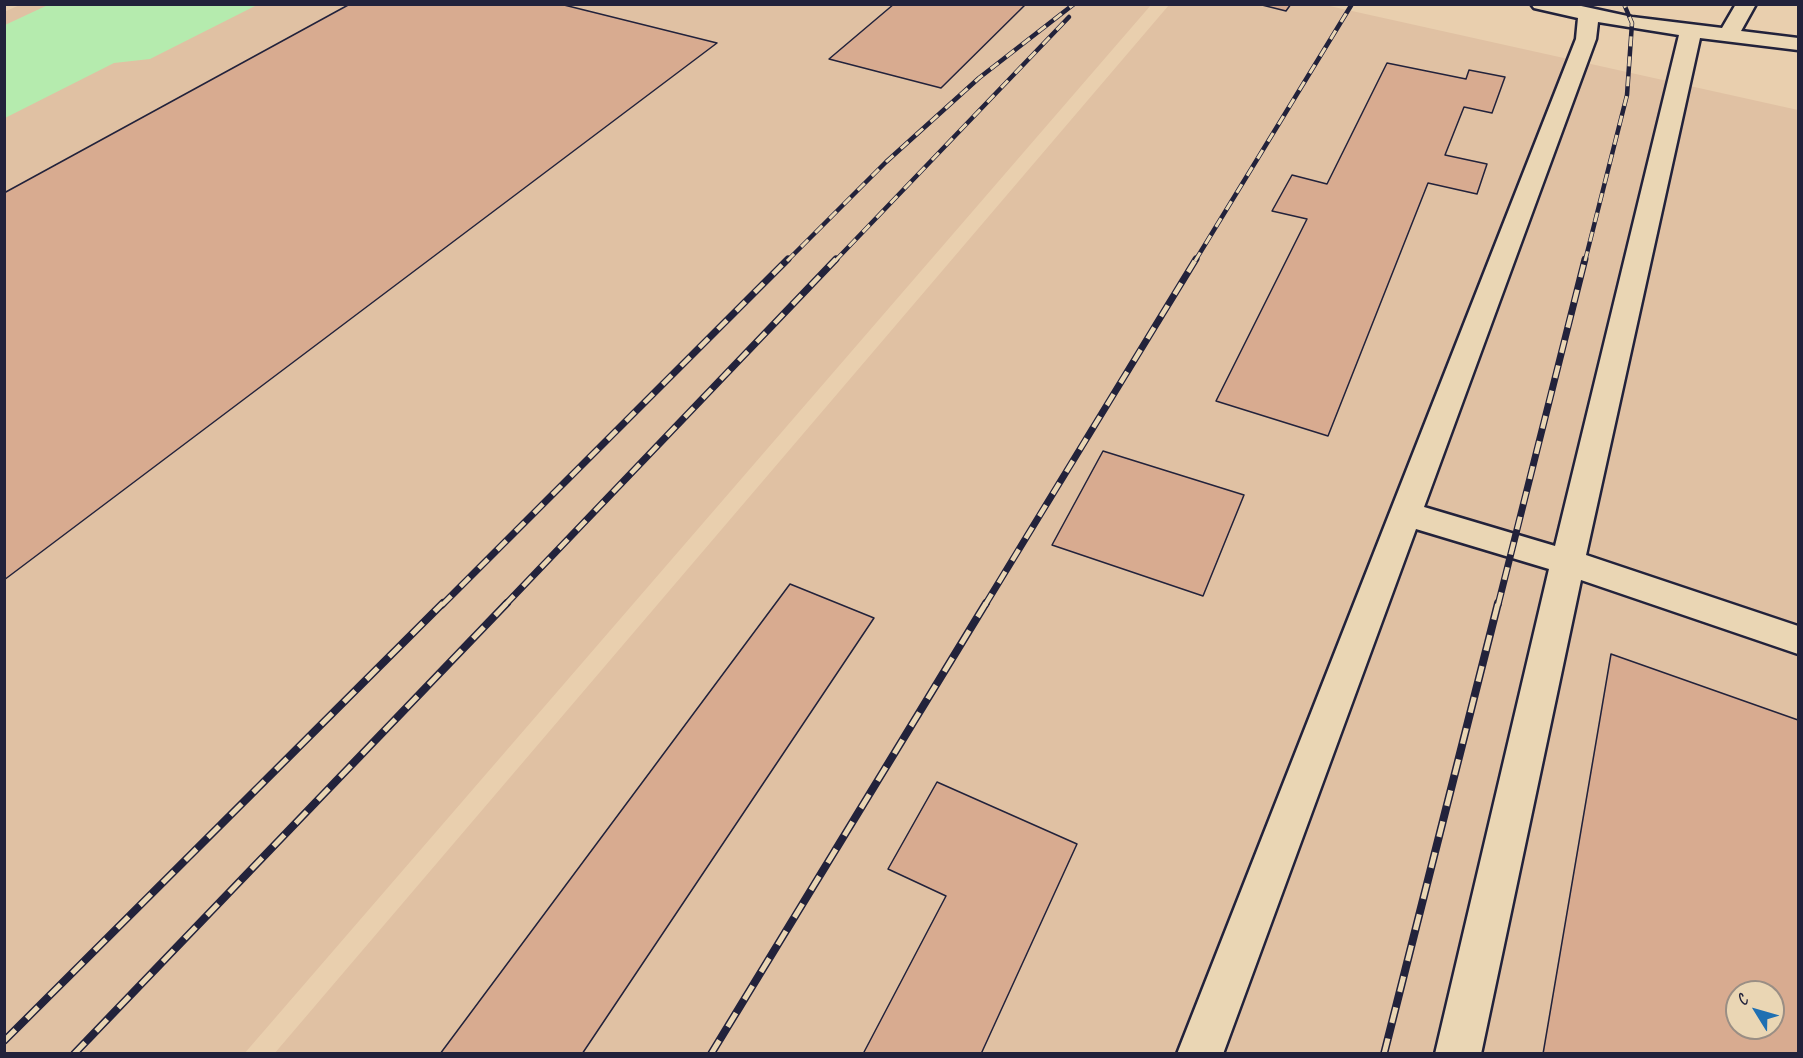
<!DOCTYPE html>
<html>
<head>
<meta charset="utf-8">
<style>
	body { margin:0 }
	#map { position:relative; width:1803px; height:1058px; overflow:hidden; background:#e9cfae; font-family:Caveat,sans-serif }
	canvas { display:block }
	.frame { position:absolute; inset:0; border:6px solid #22223b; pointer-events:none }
	.north { position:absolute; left:1725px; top:980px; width:60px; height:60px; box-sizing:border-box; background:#ead6b4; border:2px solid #9a8e84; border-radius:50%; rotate:307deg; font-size:16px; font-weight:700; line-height:24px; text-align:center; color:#22223b }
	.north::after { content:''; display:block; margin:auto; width:21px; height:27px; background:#1f6fb2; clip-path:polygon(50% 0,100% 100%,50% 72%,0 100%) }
</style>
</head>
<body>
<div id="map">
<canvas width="1803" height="1058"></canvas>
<div class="frame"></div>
<div class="north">С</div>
</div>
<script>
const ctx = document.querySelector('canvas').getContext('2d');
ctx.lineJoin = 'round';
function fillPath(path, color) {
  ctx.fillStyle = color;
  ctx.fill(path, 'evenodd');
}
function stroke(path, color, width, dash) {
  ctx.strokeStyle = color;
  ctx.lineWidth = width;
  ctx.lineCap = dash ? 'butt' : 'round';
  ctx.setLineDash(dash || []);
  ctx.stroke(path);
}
fillPath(new Path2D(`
	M22 4 1151 5 244 1054 5 1053 4 12Z
	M1169 5H1325L1798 110V1053L274 1054ZM1737 992H1773V1028H1737Z`), '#e0c1a3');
fillPath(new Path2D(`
	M50 4H257V5L150 59 114 63 5 118V25Z`), '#b5ebae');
const building = new Path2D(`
	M350 4H560L717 43 4 580V193Z
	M894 4H1026L941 88 829 59Z
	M1258 4H1291L1286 11Z
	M1387 63 1466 79 1469 70 1505 77 1492 113 1464 107 1445 155 1487 164 1477 194 1428 183 1328 436 1216 401 1307 219 1272 211 1292 175 1327 184Z
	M1103 451 1244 495 1203 596 1052 545Z
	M790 584 874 618 582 1054H440Z
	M1611 654 1798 720V1054H1543ZM1737 992H1773V1028H1737Z
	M937 782 1077 844 981 1054H863L946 896 888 869Z`);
fillPath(building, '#d8ab90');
stroke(building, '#22223b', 1.5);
const minor = new Path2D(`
	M1531 4H1572L1632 17 1722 28 1736 4H1756L1741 31 1798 38V50L1700 38 1586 555 1798 626V654L1581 580 1481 1054H1435L1549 569 1416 529 1223 1054H1177L1576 39 1578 18 1534 8ZM1598 22 1679 35 1555 546 1424 507 1596 39Z`);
stroke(minor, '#22223b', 5);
fillPath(minor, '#ead6b4');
const railFar2 = new Path2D(`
	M787 261 886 162 979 78 1074 4
	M835 261 1069 17
	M1195 261 1352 4
	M1585 261 1627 95 1632 23 1624 4`);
const railFar1 = new Path2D(`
	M442 605 788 259
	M505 605 836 259
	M985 605 1196 259
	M1498 605 1585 259`);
const rail = new Path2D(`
	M4 1041 443 603
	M74 1054 507 603
	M711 1054 986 603
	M1384 1054 1498 603`);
stroke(railFar2, '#22223b', 4.5);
stroke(railFar1, '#22223b', 7);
stroke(rail, '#22223b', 8);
stroke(railFar2, '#ead6b4', 3, [10]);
stroke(railFar1, '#ead6b4', 4.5, [13]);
stroke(rail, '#ead6b4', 5, [16]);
</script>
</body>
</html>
